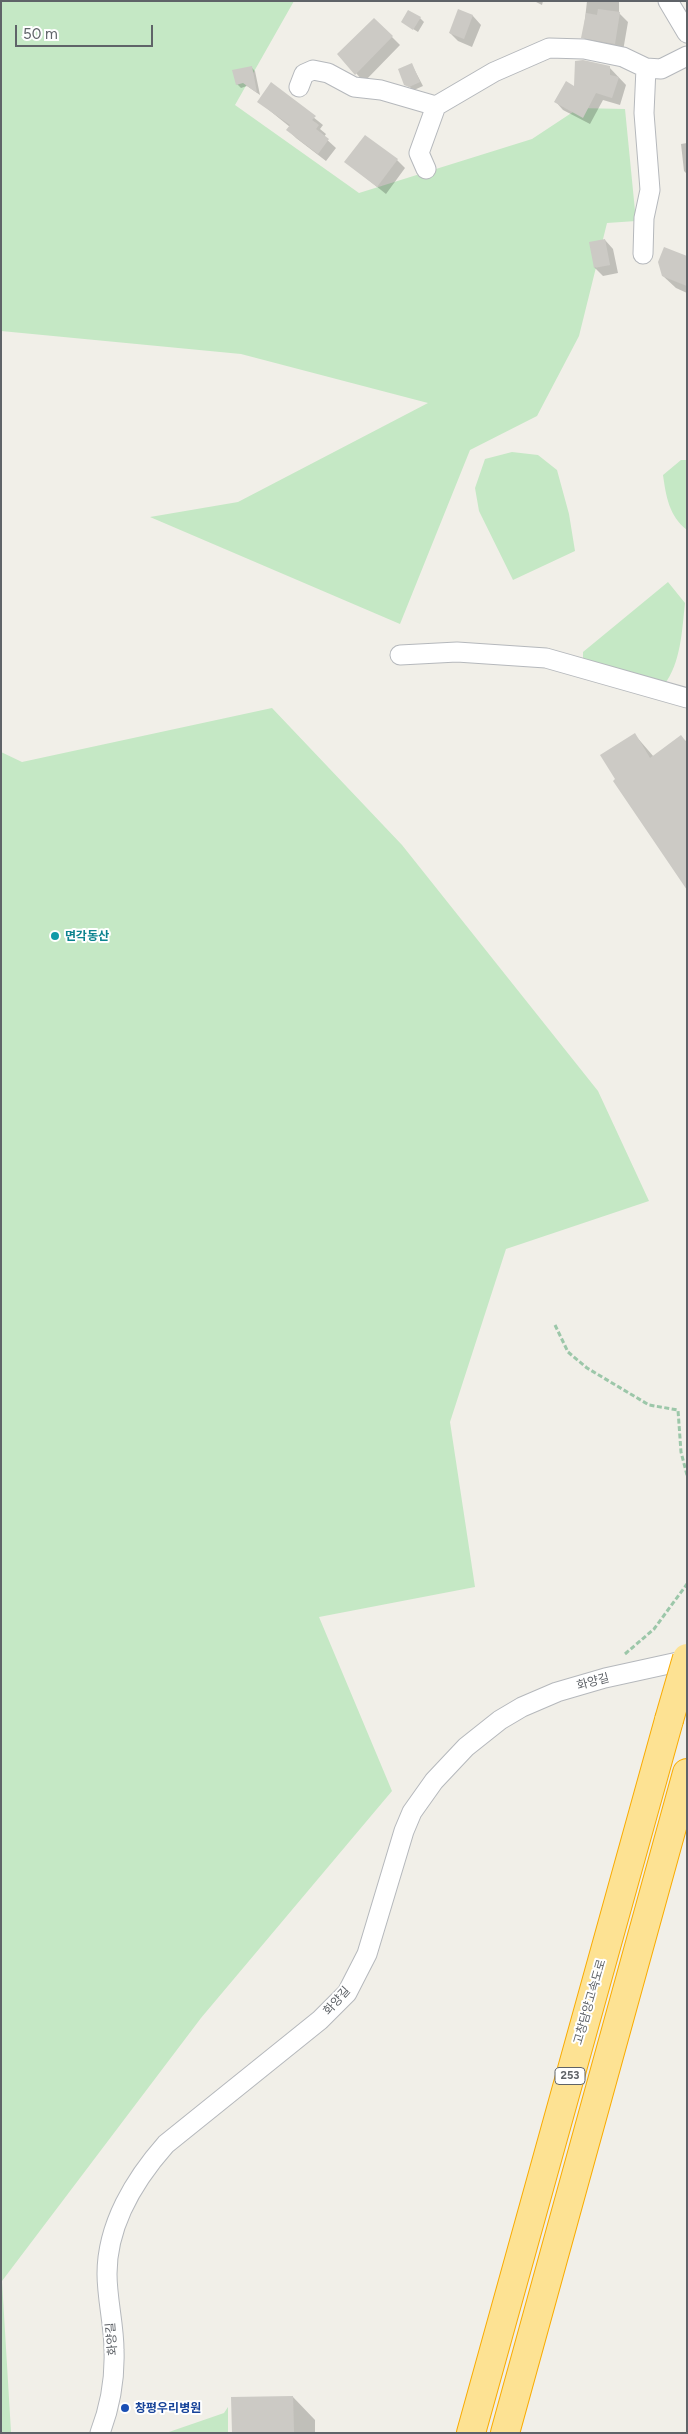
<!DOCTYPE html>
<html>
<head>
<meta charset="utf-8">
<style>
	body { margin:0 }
	#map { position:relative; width:688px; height:2434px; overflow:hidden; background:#f1efe8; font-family:Figtree,sans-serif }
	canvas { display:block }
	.frame { position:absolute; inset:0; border:2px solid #5f6368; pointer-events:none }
	.scale { position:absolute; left:15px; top:25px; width:138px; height:22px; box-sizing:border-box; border:2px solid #5f6368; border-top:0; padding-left:6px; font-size:15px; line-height:18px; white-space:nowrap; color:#5f6368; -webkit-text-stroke:4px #fff; paint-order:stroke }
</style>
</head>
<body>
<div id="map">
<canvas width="688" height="2434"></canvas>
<div class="frame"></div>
<div class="scale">50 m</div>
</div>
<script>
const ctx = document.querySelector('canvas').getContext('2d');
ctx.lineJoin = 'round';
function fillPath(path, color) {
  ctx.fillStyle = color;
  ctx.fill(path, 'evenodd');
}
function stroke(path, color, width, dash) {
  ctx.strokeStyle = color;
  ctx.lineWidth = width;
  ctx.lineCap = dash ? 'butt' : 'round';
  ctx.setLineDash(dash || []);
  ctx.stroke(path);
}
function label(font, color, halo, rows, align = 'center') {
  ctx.font = font + ' Figtree,"Noto Sans KR",sans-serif';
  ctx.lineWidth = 4;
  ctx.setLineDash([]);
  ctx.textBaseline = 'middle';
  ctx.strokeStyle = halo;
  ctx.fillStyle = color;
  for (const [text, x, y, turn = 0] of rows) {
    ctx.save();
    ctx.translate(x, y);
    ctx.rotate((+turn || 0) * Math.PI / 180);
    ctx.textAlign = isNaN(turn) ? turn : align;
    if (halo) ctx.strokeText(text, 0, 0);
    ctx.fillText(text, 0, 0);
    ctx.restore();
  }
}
fillPath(new Path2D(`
	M1 1H294L235 105 359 193 532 139 579 108 625 109 636 221 607 223 579 336 537 416 470 450 400 624 150 517 238 502 428 403 241 354 1 331Z
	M512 452 538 455 557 470 569 514 575 551 513 580 479 511 475 488 485 459Z
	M681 460H687V530C669 516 666 496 663 475Z
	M668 582 685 603C682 630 681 663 664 685L583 660V652Z
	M272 708 402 845 598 1091 649 1201 506 1249 450 1422 475 1587 319 1617 392 1791 201 2018 2 2281 11 2432 1 2433V752L22 762Z
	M228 2407V2433H166L224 2413Z`), '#c5e8c5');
fillPath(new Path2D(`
	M534 1H543L542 5Z
	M587 1H619V13L628 22 623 51 591 45 583 37Z
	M459 11 473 16 481 25 472 47 458 41 450 33Z
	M420 18 424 22 418 32 402 22Z
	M374 19 400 45 364 82 339 54Z
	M412 65 423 86 414 90 405 84Z
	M251 67 255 71 260 95 247 86 241 88 237 84Z
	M609 67 626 85 620 105 603 100 590 124 563 110 556 102Z
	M272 84 323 125 320 129 326 134 324 137 336 148 326 161 296 138 288 130 290 127 259 102Z
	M687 143V174L684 171 681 144Z
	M397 160 405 168 386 194 346 162Z
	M605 240 613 249 618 273 603 276 595 268 590 243Z
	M687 257V293L676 288 663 276Z
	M635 735 654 757 681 737 687 742V888Z
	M293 2397 315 2420V2433H233Z`), '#0003');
fillPath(new Path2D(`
	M458 9 473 15 464 39 449 33Z
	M598 9 620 12 615 44 581 38 586 13 597 15Z
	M408 10 421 17 413 30 401 22Z
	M374 18 393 36 355 75 337 54Z
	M583 60 610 66V75L619 77 612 98 596 93 583 118 554 102 566 81 574 86 575 61Z
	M412 63 420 82 409 87 404 85 398 69Z
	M252 66 257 93 243 83 236 85 232 70Z
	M271 82 316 116 312 120 319 125 316 129 329 139 318 154 286 130 290 125 257 102Z
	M365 135 398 159 377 187 344 162Z
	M605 239 610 265 594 268 589 242Z
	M664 247 687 256V286L662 276 658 262Z
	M635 733 650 758 681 735 687 743V890L613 781 615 779 600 755Z
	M293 2396 294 2433H232L231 2397Z`), '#cccac5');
const minor = new Path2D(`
	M668 1 687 33
	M299 87 304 74 313 70 328 73 354 87 381 90 436 106 494 72 549 48 584 49 623 57 646 68
	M426 169 419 153 436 106
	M643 254 644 218 650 190 644 113 646 68 661 69 687 56
	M400 655 457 652 546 658 687 698
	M100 2433C110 2407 115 2377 114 2350 114 2325 107 2299 107 2274 107 2225 135 2179 166 2144L320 2020 347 1993 367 1954 404 1831 412 1812 434 1781 466 1747 500 1720 522 1707 557 1692 605 1678 687 1660`);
const highway = new Path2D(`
	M471 2433 669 1720
	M505 2433 687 1773`);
stroke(minor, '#b5b8bc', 21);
stroke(highway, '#f9ab00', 30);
stroke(new Path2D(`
	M555 1325 568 1352 587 1368 649 1405 678 1410 681 1452 687 1475
	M625 1654 654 1629 687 1584`), '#9cc7a9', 3, [5, 2.5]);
stroke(minor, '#fff', 19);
stroke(highway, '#fde293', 28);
const highwayBridge = new Path2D(`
	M669 1720 687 1658`);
stroke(highwayBridge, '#f9ab00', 30, []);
stroke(highwayBridge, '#fde293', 28);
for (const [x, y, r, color] of [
	[55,936,5,"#0f9aa8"],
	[125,2408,5,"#1a4fb4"]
]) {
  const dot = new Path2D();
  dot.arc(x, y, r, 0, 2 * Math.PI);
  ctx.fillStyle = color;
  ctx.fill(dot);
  stroke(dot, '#fff', 2);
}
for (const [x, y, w] of [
	[570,2076,30]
]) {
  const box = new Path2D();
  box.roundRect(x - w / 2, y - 8.5, w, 17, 4);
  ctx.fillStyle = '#fff';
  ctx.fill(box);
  stroke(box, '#5f6368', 1);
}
label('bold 11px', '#5f6368', null, [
	["253",570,2076]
]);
label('bold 12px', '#0d838f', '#fff', [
	["면각동산",65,936]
], 'left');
label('12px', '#5f6368', '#fff', [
	["화양길",593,1682,-15],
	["화양길",337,2001,-48],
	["고창담양고속도로",590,2002,-74],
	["화양길",112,2339,-94]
]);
label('bold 12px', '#164399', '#fff', [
	["창평우리병원",135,2408]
], 'left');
</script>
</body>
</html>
